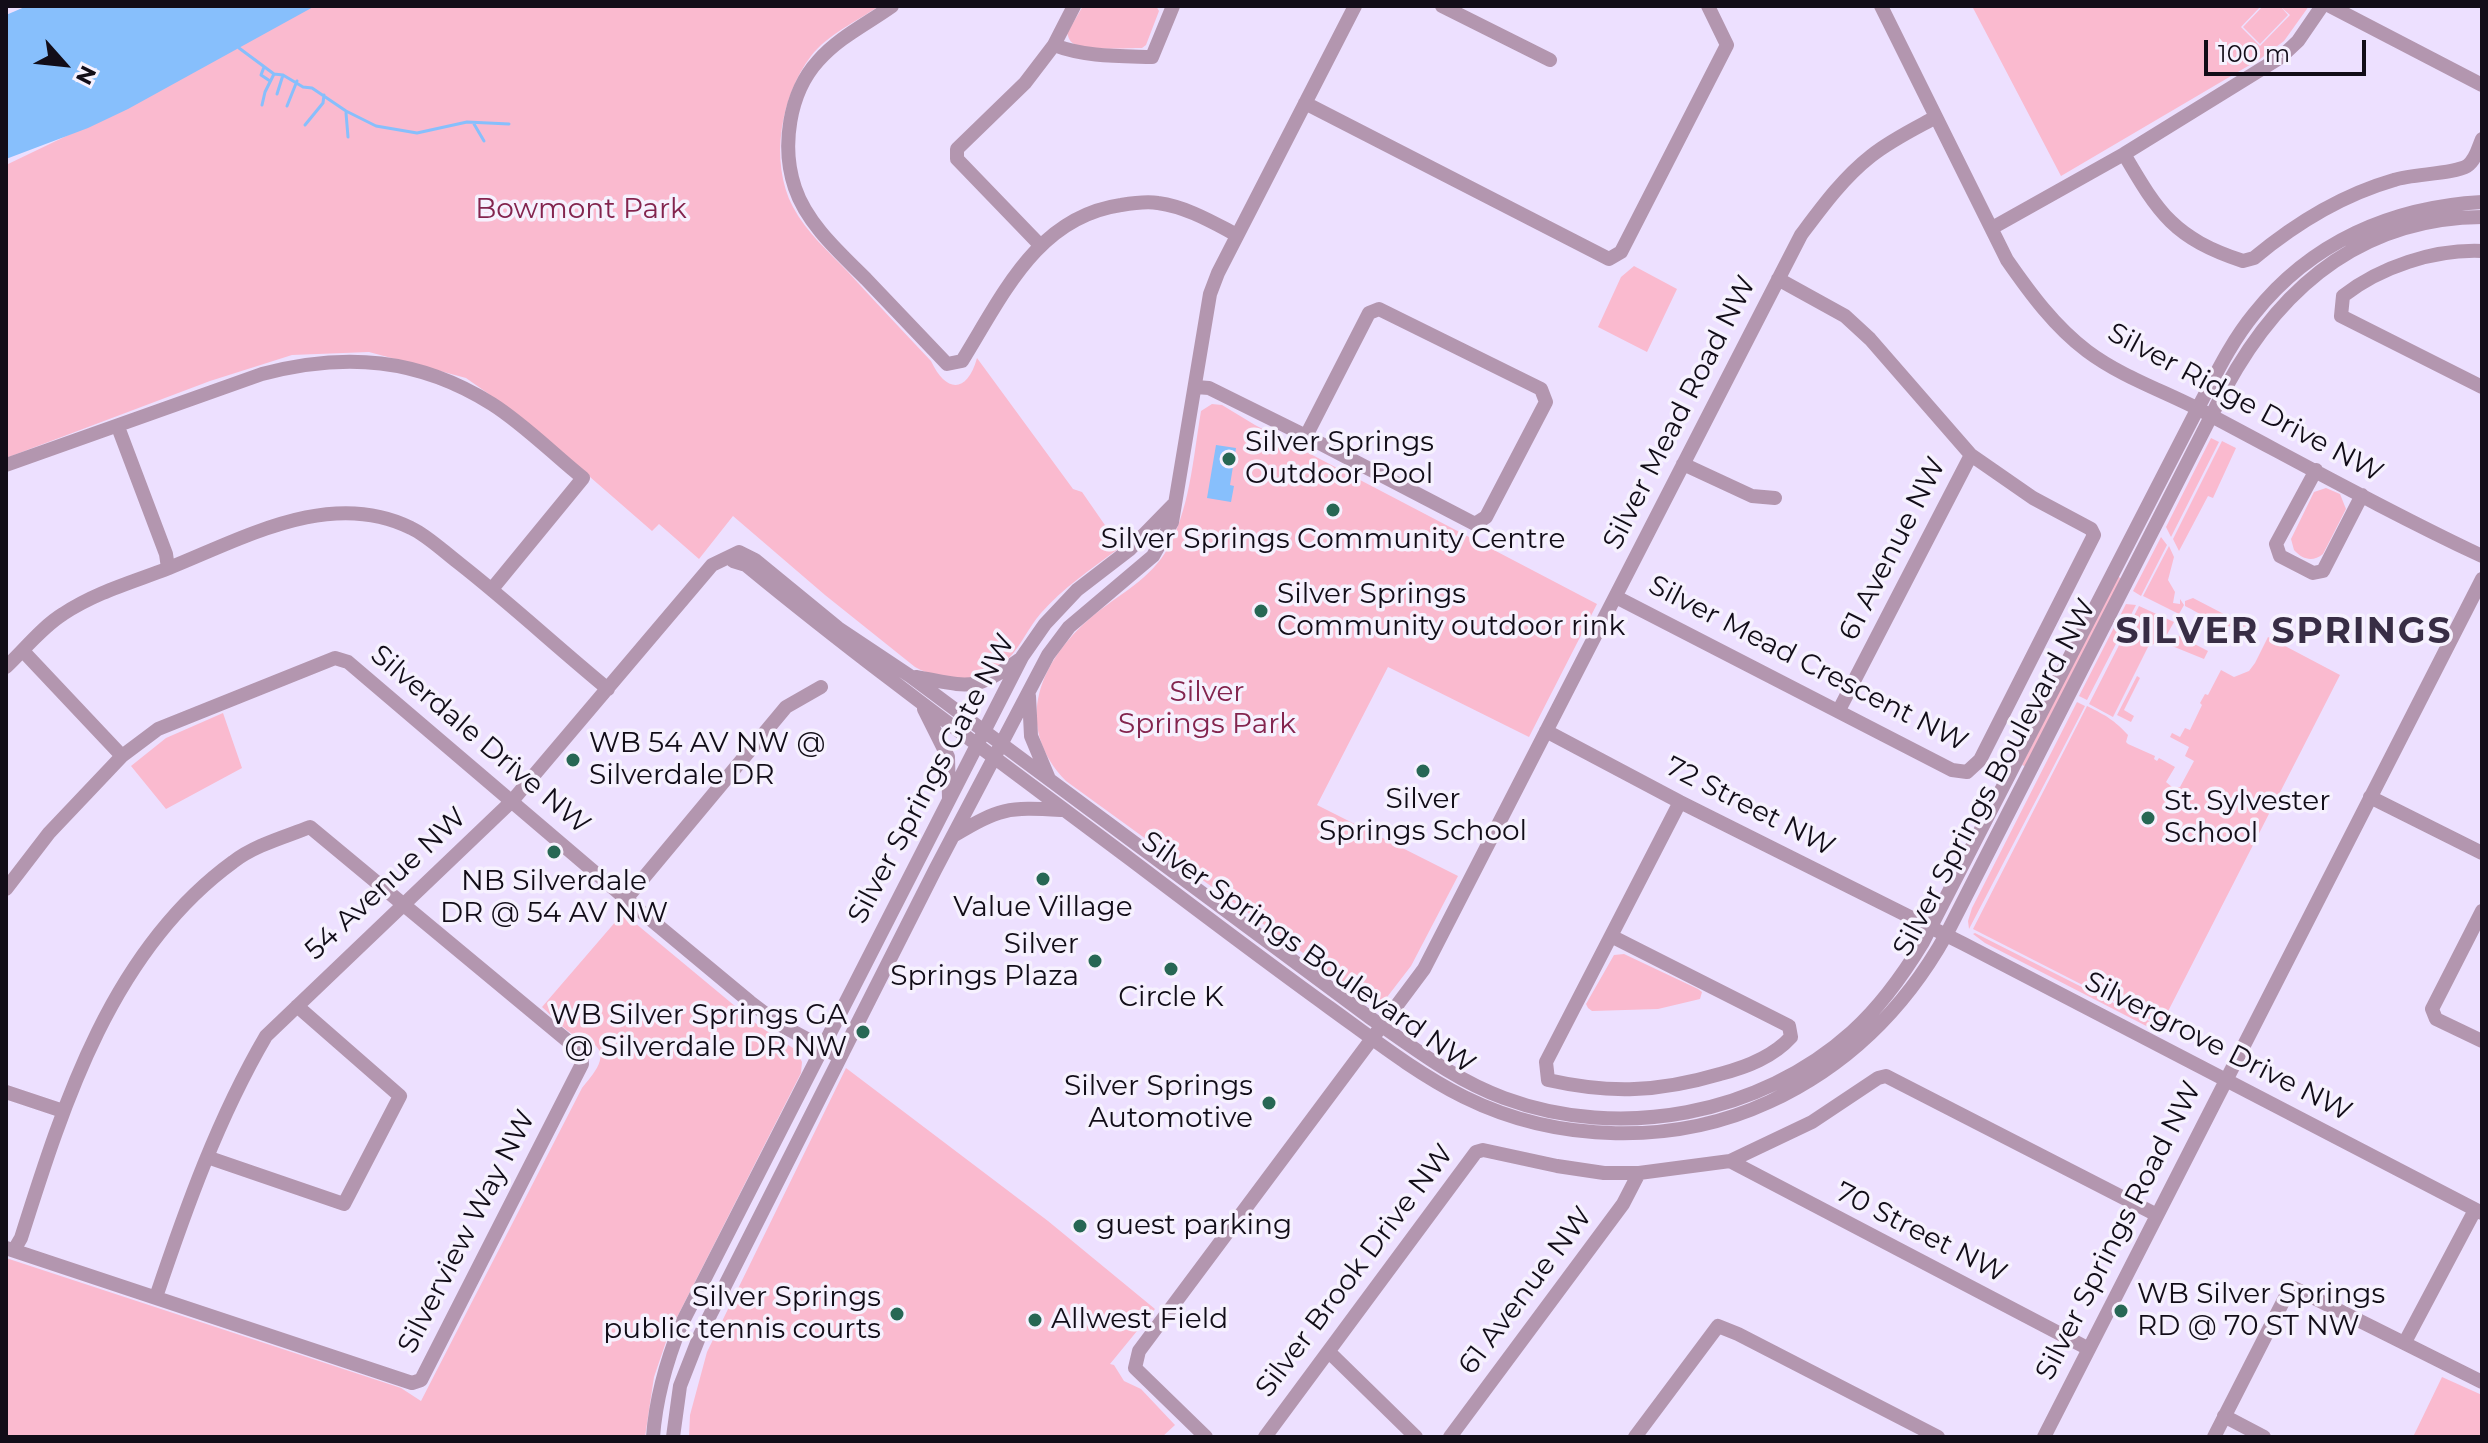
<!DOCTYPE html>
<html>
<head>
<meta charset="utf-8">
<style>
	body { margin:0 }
	#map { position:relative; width:2488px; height:1443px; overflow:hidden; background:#ede0ff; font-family:Montserrat,sans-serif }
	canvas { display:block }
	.frame { position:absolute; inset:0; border:8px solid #120d18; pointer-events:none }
	.north { position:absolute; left:24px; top:24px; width:80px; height:80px; -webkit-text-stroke:6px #f6f1fe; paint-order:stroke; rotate:117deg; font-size:22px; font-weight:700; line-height:32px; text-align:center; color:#120d18 }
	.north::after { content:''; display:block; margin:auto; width:28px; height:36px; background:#120d18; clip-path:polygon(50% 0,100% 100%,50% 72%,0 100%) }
	.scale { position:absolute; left:2204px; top:40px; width:162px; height:36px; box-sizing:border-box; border:4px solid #120d18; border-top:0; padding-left:10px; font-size:24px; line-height:28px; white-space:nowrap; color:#120d18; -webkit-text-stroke:6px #f6f1fe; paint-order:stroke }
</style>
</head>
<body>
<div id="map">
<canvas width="2488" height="1443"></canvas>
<div class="frame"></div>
<div class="north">N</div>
<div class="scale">100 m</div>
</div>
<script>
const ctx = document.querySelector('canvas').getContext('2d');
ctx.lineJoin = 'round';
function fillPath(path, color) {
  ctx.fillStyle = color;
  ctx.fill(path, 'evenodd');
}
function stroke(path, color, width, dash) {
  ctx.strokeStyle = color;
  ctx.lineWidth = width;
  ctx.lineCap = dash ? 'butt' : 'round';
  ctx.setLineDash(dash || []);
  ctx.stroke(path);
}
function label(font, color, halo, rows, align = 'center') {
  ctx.font = font + ' Montserrat,sans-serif';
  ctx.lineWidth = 7;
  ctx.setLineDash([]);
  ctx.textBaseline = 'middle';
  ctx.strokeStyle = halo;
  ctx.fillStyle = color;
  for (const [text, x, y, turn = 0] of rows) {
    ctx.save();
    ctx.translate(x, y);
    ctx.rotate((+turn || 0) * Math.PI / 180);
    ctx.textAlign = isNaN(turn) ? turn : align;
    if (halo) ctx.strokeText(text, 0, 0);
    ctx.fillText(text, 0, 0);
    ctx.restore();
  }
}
fillPath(new Path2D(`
	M308 6H879C856 22 828 34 811 56 781 96 769 161 793 207 807 233 828 251 848 272 875 302 903 331 931 361 946 393 967 394 977 358L1073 489 1082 492 1116 541 1113 543 1118 549C1091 569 1063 588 1041 613 1028 628 1021 646 1008 659 983 685 945 683 915 667L825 595 733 516 699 559 659 524 652 531 520 416 466 378 369 352 292 355 210 381 6 458V165L137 102Z
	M1083 6H1156L1159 11 1146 45 1142 48C1126 48 1086 51 1074 44 1069 41 1069 38 1067 33Z
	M1972 6H2261L2241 27 2260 46 2290 15 2281 7 2288 15 2260 44 2243 27 2263 6H2309L2284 41 2260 59 2061 176Z
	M1634 266 1677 289 1647 352 1598 327 1621 277Z
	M1212 404 1222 405 1255 425 1597 604 1529 737 1388 667 1317 805 1458 876 1411 966 1384 1001 1372 1003 1066 781C1015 728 1036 667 1087 621 1112 598 1146 583 1165 553 1190 512 1193 458 1201 411Z
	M2211 438 2219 442 2171 537 2166 527Z
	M2222 441 2236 448 2213 498 2208 496 2179 551 2173 539Z
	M2326 488 2340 494 2346 509 2323 554C2313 562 2303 560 2294 550L2291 539 2314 492Z
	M2161 537 2167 545 2141 596 2133 591Z
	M2169 546 2174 557 2168 580 2175 592 2173 603 2180 604V599L2184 605 2179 614 2143 596Z
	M2117 576 2122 579 2027 767 2022 765Z
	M2193 598 2247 626C2226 632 2203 615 2185 606V601Z
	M2126 604 2136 605 2087 700 2079 696Z
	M2139 606 2174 622 2165 638 2148 647 2113 717 2089 704Z
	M2177 635 2208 651 2204 659 2172 646Z
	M2268 637 2340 675 2161 1025 1973 929 2087 706C2107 716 2114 720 2128 735L2126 742 2128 744 2155 756 2154 759 2157 761 2159 758 2175 767 2166 782 2172 787H2180L2194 761 2185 756 2189 747 2170 737 2172 733 2180 737 2185 728 2190 730 2202 705 2200 703 2205 694 2208 695 2221 670 2234 677 2249 671 2255 663Z
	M2137 676 2140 678 2124 710 2134 716 2131 722 2117 715Z
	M2077 702 2085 706 1969 929 1968 921 1972 908Z
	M223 713 242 768 166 809 131 766 166 738Z
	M623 913 759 1026 796 1050 802 1062 801 1073 669 1333 654 1377 645 1437H6V1258L401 1388 421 1401 582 1088C592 1075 614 1054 589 1041 585 1039 580 1039 577 1037 564 1030 553 1017 542 1007Z
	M1975 933 2159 1026 2158 1028 2154 1030 1985 943 1973 934Z
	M1624 954 1698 989 1702 992 1700 999 1658 1009 1592 1011 1588 1008 1586 1004 1614 955Z
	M846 1068 1048 1221 1155 1309 1110 1364 1114 1365 1124 1381 1141 1389 1175 1425 1162 1437H689L690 1415 707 1352Z
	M2442 1377 2482 1395V1437H2413Z`), '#fabacf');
fillPath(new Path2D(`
	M27 6H315L128 109 88 128 6 159V15Z
	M1216 445 1236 448 1230 485 1234 486 1231 502 1207 498Z`), '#87bffc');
stroke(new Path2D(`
	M239 48 274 74 283 75 303 87 312 88 346 111 376 126 417 133 467 122 509 124
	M264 67 261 75 270 81
	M277 94 283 75
	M262 105 265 92 274 74
	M287 106 297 81
	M346 113 348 137
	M474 124 484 141
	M305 125 323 103 324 95`), '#87bffc', 3);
stroke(new Path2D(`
	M892 6C867 24 839 37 818 61 789 93 781 147 795 188 807 224 840 253 866 279 893 307 920 336 947 364L962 361C1003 295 1037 217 1121 205 1133 203 1146 201 1158 203 1187 207 1212 222 1237 235
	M1442 6 1550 60
	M1881 6 2007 260C2030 293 2054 326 2087 351 2123 378 2167 392 2206 413 2297 461 2388 512 2482 556
	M2330 6 2482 85
	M1054 45C1085 57 1119 56 1152 57L1173 6
	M1305 103 1609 259 1621 252 1727 45 1708 6
	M2124 154C2159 214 2174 238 2243 261L2254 258C2296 223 2342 195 2394 180 2412 174 2454 174 2467 166 2476 160 2478 148 2482 139
	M1992 228 2124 154 2281 57 2298 41 2322 6
	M1039 244 957 159V149L1025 83 1054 45 1074 6
	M2482 251C2434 249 2380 267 2343 296L2341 316 2482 387
	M1379 309 1541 389 1546 402 1486 517 1475 524 1306 436 1369 313Z
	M1196 387 1209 388 1306 436
	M118 427 166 554 168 568
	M1683 464 1752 496 1775 498
	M6 465 262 374C345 352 419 358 492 404 525 425 553 454 583 478L492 589
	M2316 470 2276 544 2280 556 2313 573 2323 571 2362 495
	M733 561 746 565C871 668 1001 762 1130 859 1196 909 1262 959 1330 1008 1373 1039 1416 1073 1464 1097 1557 1143 1674 1146 1769 1102 1847 1066 1904 1010 1946 935L2225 389C2280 287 2361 218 2482 217
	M1616 597 1952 770 1967 772 1980 760 2094 535 2091 529 2033 498 1971 455 1870 339 1845 316 1778 279
	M23 651 122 756
	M6 667C24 650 42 627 63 614 96 592 133 582 169 568 244 538 331 488 411 528 428 536 444 552 460 564 511 604 558 648 608 689
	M916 677C968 686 973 693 1019 660
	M1029 696 1031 736 1049 779
	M924 709 948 757 949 799
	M1839 710 1971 455
	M1546 731 1680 802 1964 944 2482 1213
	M2370 797 2482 853
	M953 836C1000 808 1007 807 1061 810
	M6 889 49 833 122 756 158 729 335 658 348 662 626 899 750 1002 779 1024 840 1057
	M626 899 786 707 821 687
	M2482 911 2432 1009 2436 1019 2482 1041
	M1611 936 1789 1026 1791 1037C1773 1057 1747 1067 1720 1074 1659 1092 1610 1094 1548 1080L1546 1062 1680 802
	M6 1092 63 1111
	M207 1157 344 1204 400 1096 297 1006
	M1730 1161 2089 1349
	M6 1248 412 1383 421 1380 582 1064 581 1052 310 827C285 837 255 845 233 862 112 950 64 1102 21 1238L14 1250
	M156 1297C186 1208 218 1118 266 1036L512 801 712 565 739 552 755 560 838 628 910 676 1369 1017C1413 1047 1454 1080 1504 1098 1620 1141 1760 1115 1852 1032 1881 1006 1903 975 1923 942L2198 408C2215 376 2231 342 2254 314 2311 242 2392 207 2482 202
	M2405 1342 2475 1210
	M1329 1352 1416 1437
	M2224 1416 2264 1437
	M653 1437C656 1397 666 1362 681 1325L1022 657 1045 624 1077 590 1129 550 1173 505
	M673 1437 680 1386 700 1335 935 870 1048 655 1069 627 1153 556 1172 522 1210 294 1218 273 1355 6
	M1206 1437 1135 1368 1139 1351 1424 969 1801 235C1822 207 1843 178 1871 156 1891 140 1914 129 1936 117
	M1265 1437 1476 1152 1483 1150 1557 1166 1604 1173H1639L1730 1161 1812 1122 1878 1078 1886 1076 2157 1215
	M1450 1437 1623 1204 1639 1173
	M1635 1437 1718 1326 1738 1334 1938 1437
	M2044 1437 2482 579
	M2214 1437 2289 1290 2294 1288 2482 1382`), '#b396af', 14);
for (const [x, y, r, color] of [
	[1229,459,8,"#276754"],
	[1333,510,8,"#276754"],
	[1261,611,8,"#276754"],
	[573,760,8,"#276754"],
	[1423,771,8,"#276754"],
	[2148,818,8,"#276754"],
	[554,852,8,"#276754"],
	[1043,879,8,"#276754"],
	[1095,961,8,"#276754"],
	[1171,969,8,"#276754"],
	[863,1032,8,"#276754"],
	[1269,1103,8,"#276754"],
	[1080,1226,8,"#276754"],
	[2121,1311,8,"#276754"],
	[897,1314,8,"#276754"],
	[1035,1320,8,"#276754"]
]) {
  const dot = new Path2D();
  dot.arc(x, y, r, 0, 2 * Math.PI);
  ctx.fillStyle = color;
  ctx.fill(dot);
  stroke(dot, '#f6f1fe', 3);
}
label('28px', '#83244e', '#f6f1fe', [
	["Bowmont Park",581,210],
	["Silver",1207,693],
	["Springs Park",1207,725]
]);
label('28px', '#120d18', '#f6f1fe', [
	["Silver Ridge Drive NW",2245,403,28],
	["Silver Mead Road NW",1680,413,-63],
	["61 Avenue NW",1893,549,-63],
	["Silver Mead Crescent NW",1808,664,27],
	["Silverdale Drive NW",480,740,40],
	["Silver Springs Boulevard NW",1995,778,-62],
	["Silver Springs Gate NW",932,779,-62],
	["72 Street NW",1750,807,27],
	["54 Avenue NW",386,884,-43],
	["Silver Springs Boulevard NW",1308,953,35],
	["Silvergrove Drive NW",2218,1047,27],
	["Silver Springs Road NW",2119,1231,-63],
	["Silverview Way NW",467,1232,-63],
	["70 Street NW",1921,1233,27],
	["Silver Brook Drive NW",1355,1271,-53],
	["61 Avenue NW",1526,1291,-53]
]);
label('28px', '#120d18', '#f6f1fe', [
	["Silver Springs",1245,443],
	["Outdoor Pool",1245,475],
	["Silver Springs Community Centre",1333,540,"center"],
	["Silver Springs",1277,595],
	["Community outdoor rink",1277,627],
	["WB 54 AV NW @",589,744],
	["Silverdale DR",589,776],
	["Silver",1423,800,"center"],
	["Springs School",1423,832,"center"],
	["St. Sylvester",2164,802],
	["School",2164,834],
	["NB Silverdale",554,882,"center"],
	["DR @ 54 AV NW",554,914,"center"],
	["Value Village",1043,908,"center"],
	["Silver",1079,945,"right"],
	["Springs Plaza",1079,977,"right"],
	["Circle K",1171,998,"center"],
	["WB Silver Springs GA",847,1016,"right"],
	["@ Silverdale DR NW",847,1048,"right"],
	["Silver Springs",1253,1087,"right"],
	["Automotive",1253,1119,"right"],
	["guest parking",1096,1226],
	["WB Silver Springs",2137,1295],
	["RD @ 70 ST NW",2137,1327],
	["Silver Springs",881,1298,"right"],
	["public tennis courts",881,1330,"right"],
	["Allwest Field",1051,1320]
], 'left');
ctx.letterSpacing = '2px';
label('bold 36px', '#382d45', '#f6f1fe', [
	["SILVER SPRINGS",2284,632]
]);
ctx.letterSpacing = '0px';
</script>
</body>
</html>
